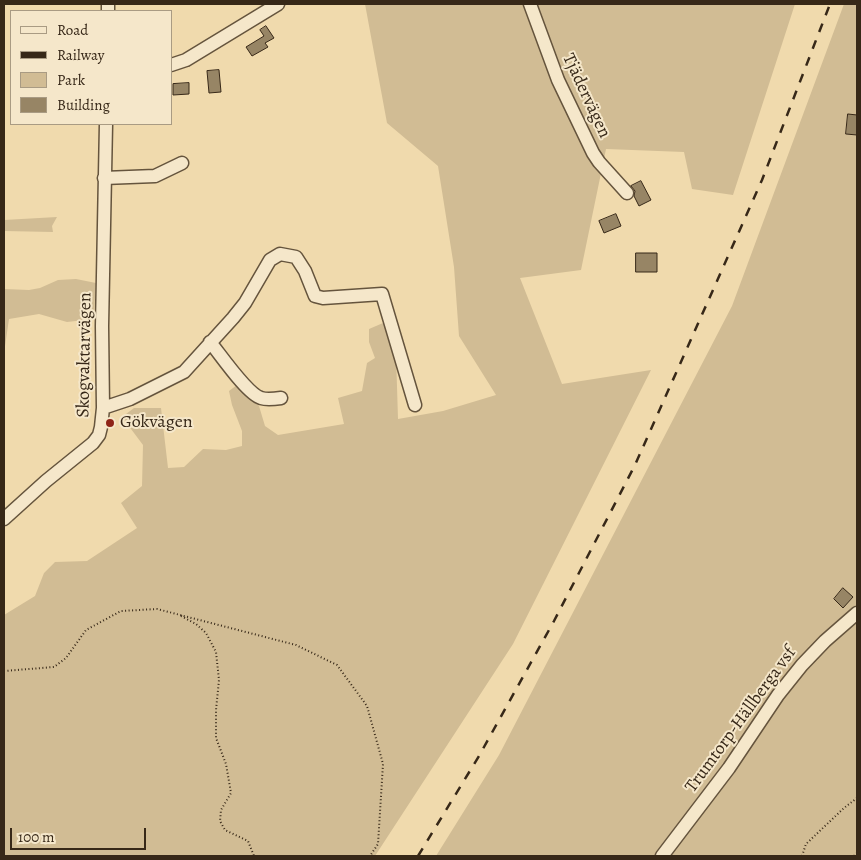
<!DOCTYPE html>
<html>
<head>
<meta charset="utf-8">
<style>
	body { margin:0 }
	#map { position:relative; width:861px; height:860px; overflow:hidden; background:#f0daad; font-family:Alegreya,serif }
	canvas { display:block }
	.frame { position:absolute; inset:0; border:5px solid #372818; pointer-events:none }
	.legend { position:absolute; left:10px; top:10px; width:162px; height:115px; box-sizing:border-box; background:#f5e7ca; border:1px solid #a99b83; margin:0; padding:6px 9px; list-style:none; font-size:15px; color:#372818 }
	.legend li { display:flex; align-items:center; gap:10px; height:25px }
	.legend b { width:25px; border:1px solid #a99b83 }
	.scale { position:absolute; left:10px; top:828px; width:136px; height:22px; box-sizing:border-box; border:2px solid #372818; border-top:0; padding-left:6px; font-size:15px; line-height:18px; white-space:nowrap; color:#372818; -webkit-text-stroke:4px #f5e7ca; paint-order:stroke }
</style>
</head>
<body>
<div id="map">
<canvas width="861" height="860"></canvas>
<div class="frame"></div>
<ul class="legend">
<li><b style="height:6px;background:#f5e7ca"></b>Road</li>
<li><b style="height:6px;background:#372818"></b>Railway</li>
<li><b style="height:14px;background:#d1bc94"></b>Park</li>
<li><b style="height:14px;background:#978565"></b>Building</li>
</ul>
<div class="scale">100 m</div>
</div>
<script>
const ctx = document.querySelector('canvas').getContext('2d');
ctx.lineJoin = 'round';
function fillPath(path, color) {
  ctx.fillStyle = color;
  ctx.fill(path, 'evenodd');
}
function stroke(path, color, width, dash) {
  ctx.strokeStyle = color;
  ctx.lineWidth = width;
  ctx.lineCap = dash ? 'butt' : 'round';
  ctx.setLineDash(dash || []);
  ctx.stroke(path);
}
function label(font, color, halo, rows, align = 'center') {
  ctx.font = font + ' Alegreya,serif';
  ctx.lineWidth = 4;
  ctx.setLineDash([]);
  ctx.textBaseline = 'middle';
  ctx.strokeStyle = halo;
  ctx.fillStyle = color;
  for (const [text, x, y, turn = 0] of rows) {
    ctx.save();
    ctx.translate(x, y);
    ctx.rotate((+turn || 0) * Math.PI / 180);
    ctx.textAlign = isNaN(turn) ? turn : align;
    if (halo) ctx.strokeText(text, 0, 0);
    ctx.fillText(text, 0, 0);
    ctx.restore();
  }
}
fillPath(new Path2D(`
	M365 4H795L733 195 692 189 684 152 606 149 581 270 520 278 562 384 651 370 513 644 375 856H4V615L35 596 44 573 55 562 87 561 137 528 121 503 142 486 143 445 122 417 134 408H161L168 468 184 467 203 449 226 450 242 446V431L232 405 229 391 237 385 247 397 259 406 265 426 278 435 344 424 338 398 362 391 367 363 375 358 369 342V329L383 323 387 324 396 354 398 419 443 411 496 395 459 336 454 267 438 166 387 123Z
	M844 4H857V856H436L499 755 732 306Z
	M57 217 52 226 53 232 4 231V220Z
	M76 279 96 283 94 311 84 320 67 322 39 314 9 319 4 353V289L29 290 40 288 58 280Z`), '#d1bc94');
const building = new Path2D(`
	M266 26 274 38 265 43 268 47 252 56 246 47 264 36 260 30Z
	M219 70 221 92 209 93 207 71Z
	M189 83V94L173 95V84Z
	M848 114 857 115V135L846 134Z
	M641 181 651 200 639 206 634 196 635 191 631 186Z
	M616 214 621 226 604 233 599 221Z
	M636 253H657V272H636Z
	M843 588 853 597 843 608 834 599Z`);
fillPath(building, '#978565');
stroke(building, '#372818', 1);
const minor = new Path2D(`
	M530 4 558 80 593 153 599 162 627 193
	M108 11V4
	M171 65 186 60 278 4
	M104 178 155 176 182 163
	M210 342C220 354 247 394 261 398 267 400 274 399 281 398
	M103 408 130 399 184 372 233 318 245 303 270 260 280 254 296 257 305 271 315 296 323 298 382 294 415 405
	M4 519 46 481 93 443 99 435 101 427 103 408 102 326 106 124
	M662 856 729 768 778 695 802 665 825 641 857 613`);
stroke(minor, '#65543d', 15);
stroke(new Path2D(`
	M181 616 196 624 206 633 216 652 219 680 216 710V738L226 764 231 793 221 810 220 821 225 830 248 841 254 856
	M4 671 54 667 66 658 86 630 121 611 157 609 296 645 337 665 367 706 383 764 378 844 370 856
	M802 856 806 844 844 808 857 798
	M854 856 857 853`), '#372818', 2, [1, 2.5]);
stroke(minor, '#f5e7ca', 12);
stroke(new Path2D(`
	M418 856 479 756 554 621 635 465 762 180 830 4`), '#372818', 2.5, [9, 9]);
for (const [x, y, r, color] of [
	[110,423,5,"#8f2418"]
]) {
  const dot = new Path2D();
  dot.arc(x, y, r, 0, 2 * Math.PI);
  ctx.fillStyle = color;
  ctx.fill(dot);
  stroke(dot, '#f5e7ca', 2);
}
label('18px', '#372818', '#f5e7ca', [
	["Tjädervägen",586,96,65],
	["Skogvaktarvägen",85,355,-89],
	["Trumtorp-Hällberga vsf",741,720,-54]
]);
label('18px', '#372818', '#f5e7ca', [
	["Gökvägen",120,423]
], 'left');
</script>
</body>
</html>
